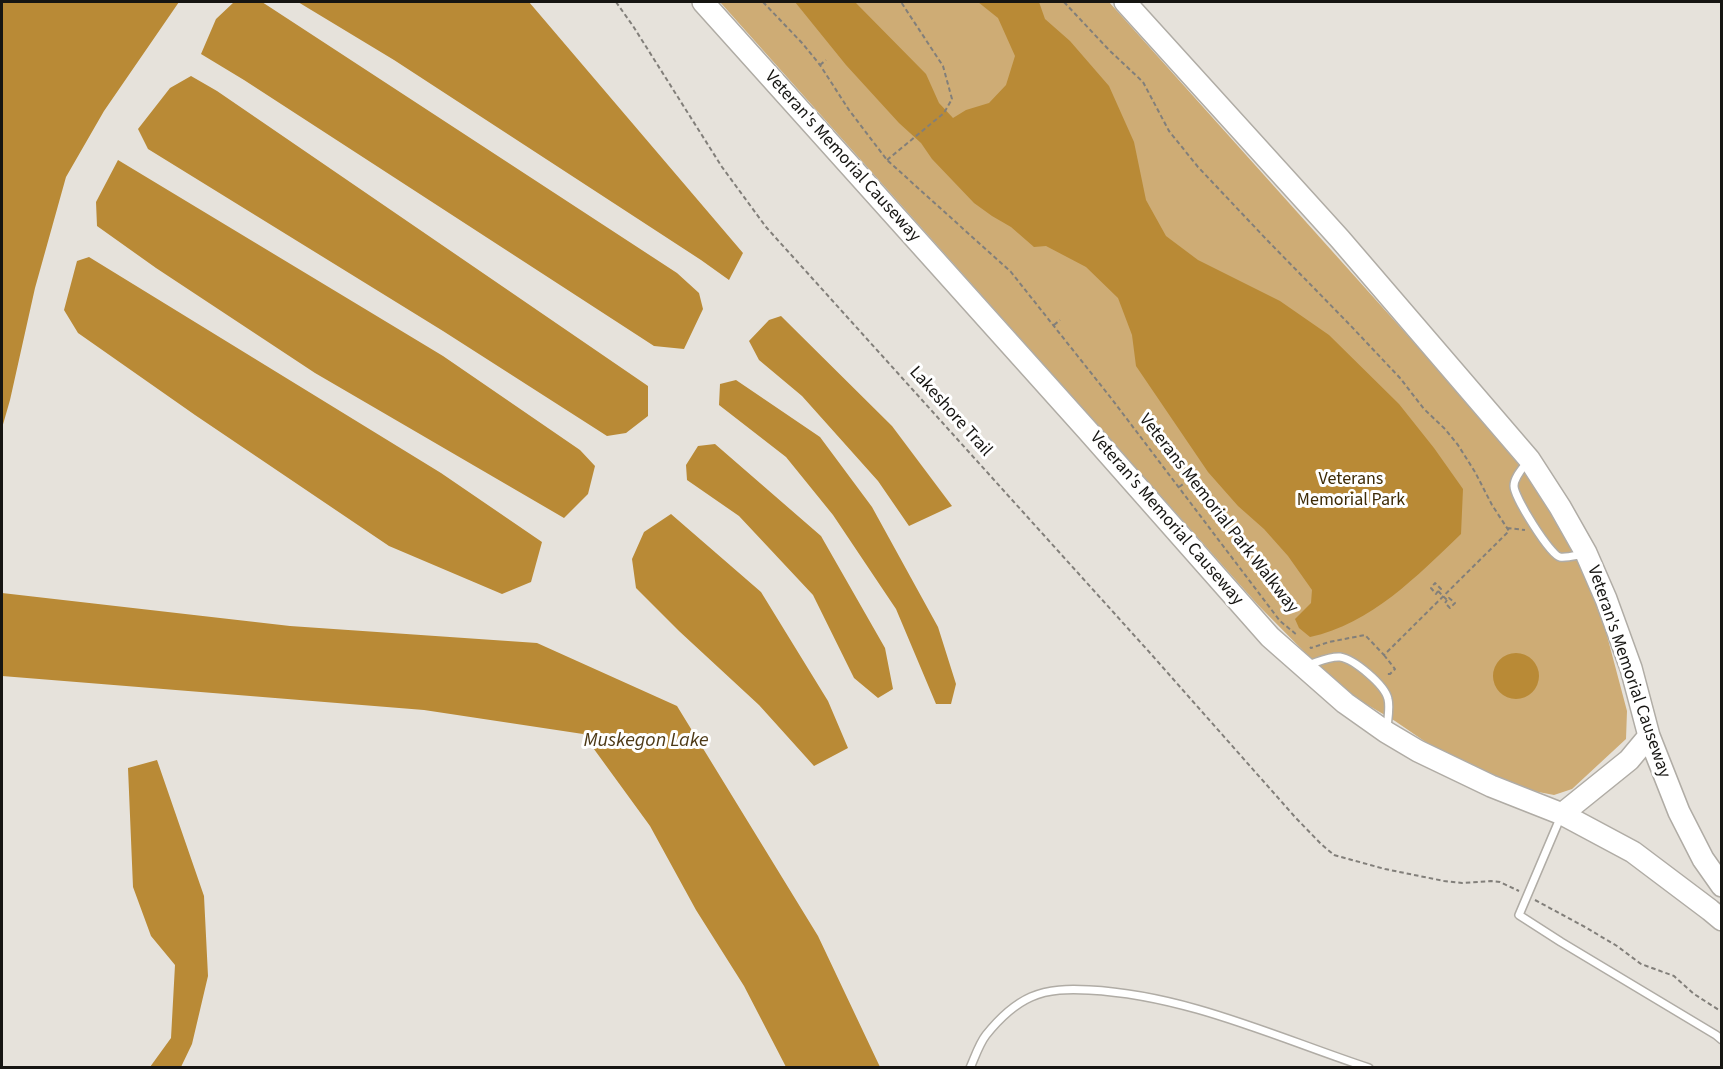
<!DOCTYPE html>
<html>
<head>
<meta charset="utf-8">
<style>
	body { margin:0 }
	#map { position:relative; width:1723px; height:1069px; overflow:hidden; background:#e6e2db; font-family:"Source Sans 3",sans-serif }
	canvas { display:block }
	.frame { position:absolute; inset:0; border:3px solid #161512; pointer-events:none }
</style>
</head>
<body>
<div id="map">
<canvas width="1723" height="1069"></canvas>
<div class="frame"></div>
</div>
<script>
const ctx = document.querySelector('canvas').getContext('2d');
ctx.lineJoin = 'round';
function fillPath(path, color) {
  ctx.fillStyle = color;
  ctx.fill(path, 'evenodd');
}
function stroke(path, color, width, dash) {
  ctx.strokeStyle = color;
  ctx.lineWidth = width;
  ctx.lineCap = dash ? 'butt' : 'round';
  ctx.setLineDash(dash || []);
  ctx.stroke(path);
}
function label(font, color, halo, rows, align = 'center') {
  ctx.font = font + ' "Source Sans 3",sans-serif';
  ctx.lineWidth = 6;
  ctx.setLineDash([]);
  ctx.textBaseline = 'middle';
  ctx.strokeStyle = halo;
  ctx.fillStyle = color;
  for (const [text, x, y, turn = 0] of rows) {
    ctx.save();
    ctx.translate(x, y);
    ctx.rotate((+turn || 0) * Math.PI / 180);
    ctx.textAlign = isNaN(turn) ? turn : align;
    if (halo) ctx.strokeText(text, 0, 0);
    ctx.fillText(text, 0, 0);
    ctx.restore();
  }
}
fillPath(new Path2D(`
	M720 2H1109L1504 443 1541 493 1583 565 1601 613 1627 711 1626 739 1572 789 1554 795 1523 789 1430 745 1395 721 1342 690 1258 605Z`), '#ceac75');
fillPath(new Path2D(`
	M2 2H179L104 111 66 177 35 288 10 400 2 428Z
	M234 2H262L677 273 699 293 703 309 684 349 654 346 244 80 201 54 216 19Z
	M298 2H529L743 253 729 280 701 260 394 60Z
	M795 2H855L926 74 939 103 953 118 966 110 989 103 1006 85 1015 56 998 18 978 2H1039L1045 19 1070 41 1109 86 1134 142 1146 200 1166 236 1198 260 1280 301 1329 335 1399 404 1434 448 1463 489 1461 534C1417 576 1371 624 1310 637L1299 628 1295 619 1311 603 1312 590 1288 556 1264 529 1238 506 1208 472 1136 366 1132 335 1118 298 1086 267 1046 246 1034 247 1011 227 992 216 974 203 932 159 921 143 899 123 846 65Z
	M191 76 217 91 648 386V416L626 433 607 436 443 331 148 149 138 129 170 88Z
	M118 160 443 356 580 450 595 466 588 494 564 518 315 373 156 268 97 226 96 202Z
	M89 257 441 473 542 542 531 582 502 594 389 546 195 415 78 333 64 310 77 261Z
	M781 316 892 426 952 506 909 526 878 481 802 396 759 360 749 341 769 320Z
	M736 380 820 437 872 507 938 627 956 684 951 704H936L896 609 833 515 786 457 719 405 720 384Z
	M715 444 821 536 885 648 893 689 878 698 854 678 813 595 739 516 687 480 686 465 698 446Z
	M671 514 761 592 828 701 848 748 814 766 759 705 679 631 636 588 632 559 644 532Z
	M2 593 290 626 537 643 677 706 818 936 880 1067H786L744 986 696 910 650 826 583 734 424 710 2 676Z
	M1493 676a23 23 0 1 1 46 0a23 23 0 1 1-46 0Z
	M157 760 204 896 208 976 192 1044 181 1067H150L171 1038 175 965 151 936 133 887 128 768Z`), '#b98a36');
const service = new Path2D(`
	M1528 461C1523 468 1514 477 1514 486 1514 497 1550 555 1560 557 1567 558 1577 555 1584 554
	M1308 665C1318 662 1330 656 1340 657 1354 659 1385 685 1388 699 1390 707 1388 718 1387 727
	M1561 816 1519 915 1561 942 1716 1035 1722 1040
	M970 1068C975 1057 979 1044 986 1035 998 1020 1013 1005 1031 997 1049 989 1069 989 1089 990 1187 995 1278 1038 1369 1068`);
const primary = new Path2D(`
	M703 2 1088 431 1270 637 1345 703 1386 732 1418 751 1491 786 1562 814 1633 852 1710 910 1722 920
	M1125 2 1340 239 1529 459 1560 507 1586 553 1606 599 1631 668 1649 736 1679 812 1703 859 1722 886
	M1562 814 1629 760 1649 736`);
stroke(service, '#b0aca5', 10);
stroke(primary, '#b0aca5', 24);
stroke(new Path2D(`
	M616 2 633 26 722 167 766 227 1151 654 1295 817 1321 844 1334 855 1385 869 1444 881 1462 883 1491 881 1500 882 1519 891
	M763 2 803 44 820 65 849 110 887 160 1011 272 1111 398 1280 621 1297 635
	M1064 2 1109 50 1143 82 1169 131 1198 167 1267 240 1350 325 1400 378 1424 409 1445 429 1458 445 1475 472 1492 505 1509 531 1384 655 1365 635 1329 642 1311 648 1310 647
	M820 65 826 60
	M887 160 944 113 952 99 943 66 901 2
	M1054 325 1060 320
	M1179 487 1186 482
	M1507 528 1525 530
	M1438 591 1436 594 1431 588 1435 583 1441 589 1438 591 1447 600 1449 598 1455 603 1450 608 1445 603 1447 600
	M1384 655 1395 669 1390 674H1385
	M1535 900 1585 927 1617 946 1641 964 1674 976 1694 994 1722 1012`), '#827f7a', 2, [4.5, 3]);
stroke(service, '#fff', 7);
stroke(primary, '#fff', 21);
label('18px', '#161512', '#fff', [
	["Veteran's Memorial Causeway",842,157,48],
	["Lakeshore Trail",950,412,48],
	["Veterans Memorial Park Walkway",1218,514,52],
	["Veteran's Memorial Causeway",1166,519,49],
	["Veteran's Memorial Causeway",1628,672,71]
]);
label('18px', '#3e2b06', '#fff', [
	["Veterans",1351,480],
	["Memorial Park",1351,501]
]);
label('italic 20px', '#4d3916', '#fff', [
	["Muskegon Lake",646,742]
]);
</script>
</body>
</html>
